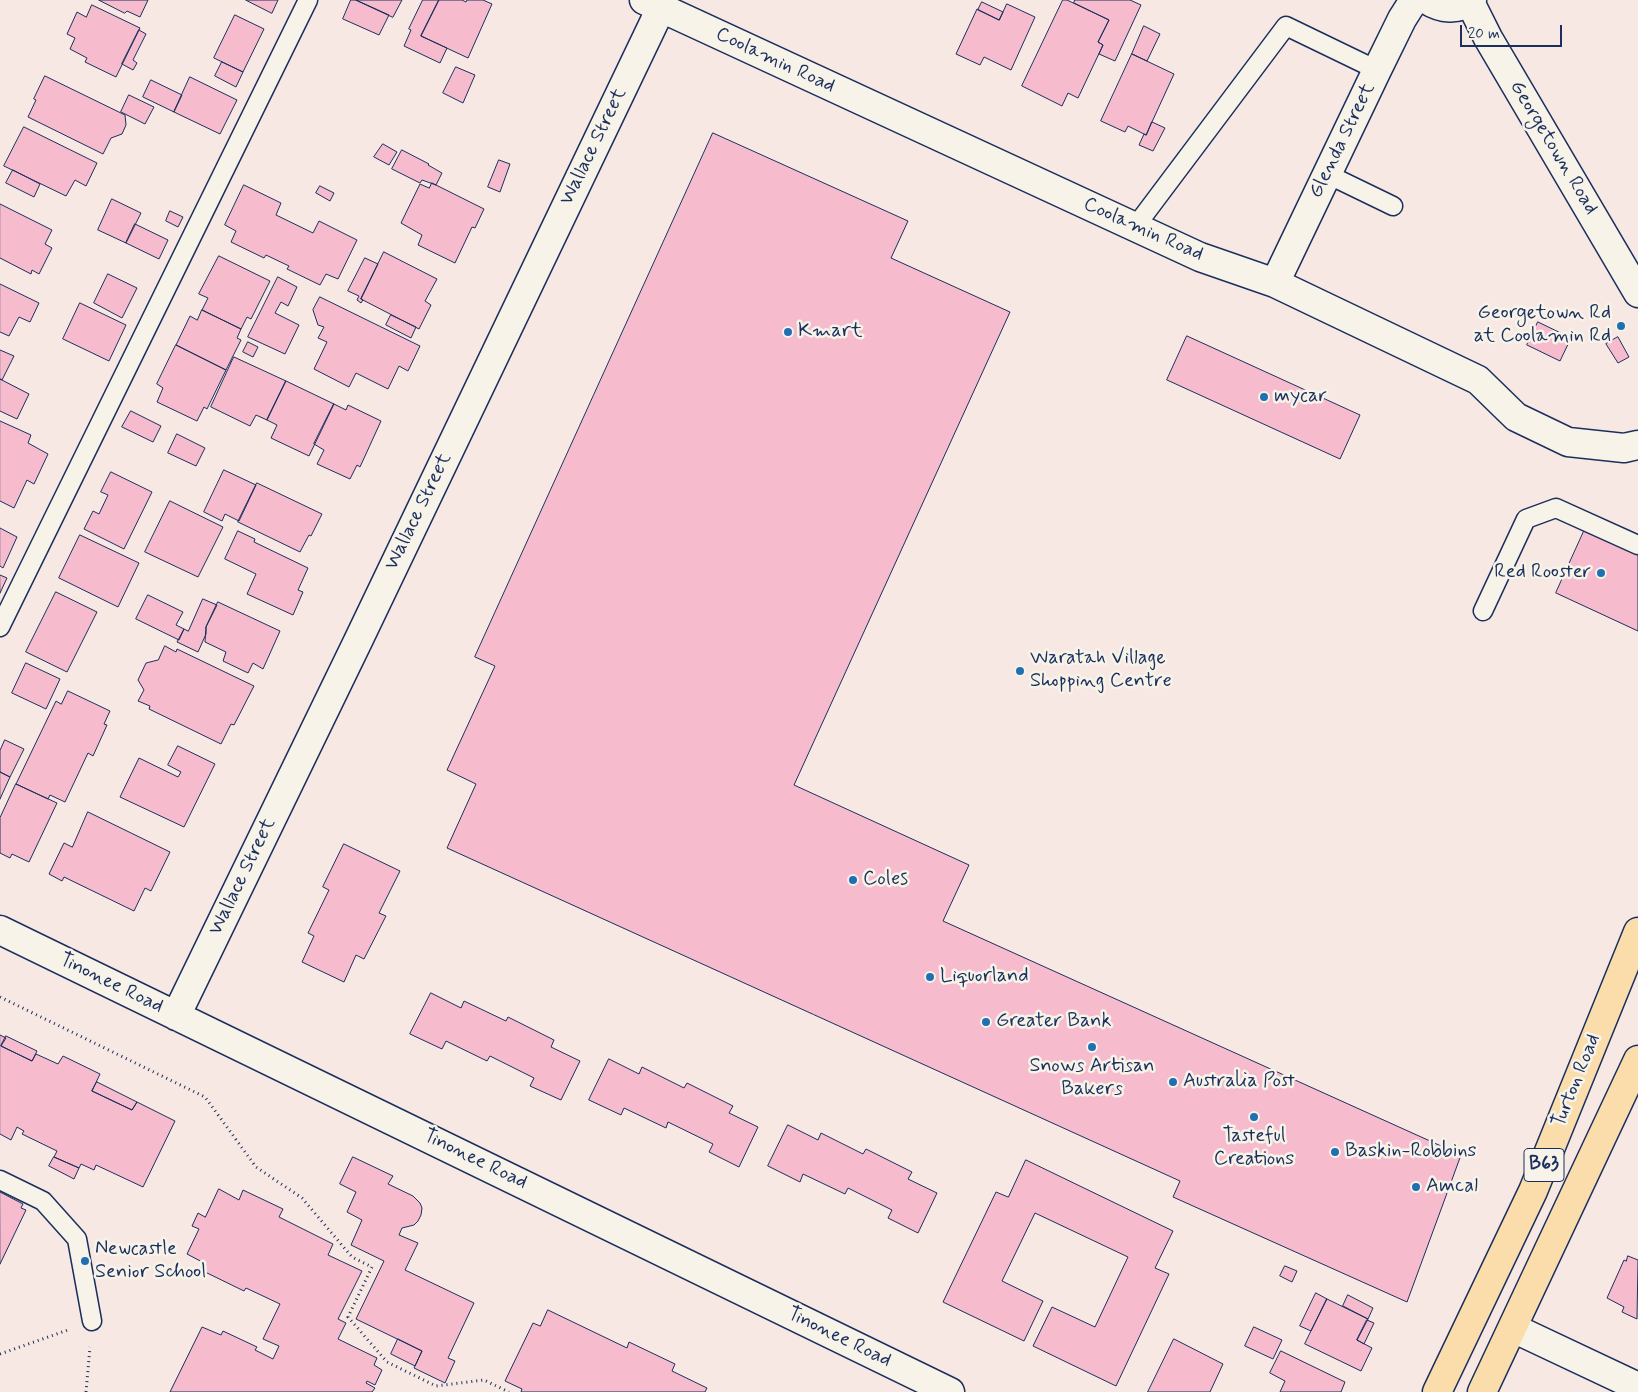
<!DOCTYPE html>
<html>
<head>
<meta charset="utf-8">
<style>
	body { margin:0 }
	#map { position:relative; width:1638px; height:1392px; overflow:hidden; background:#f7e8e3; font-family:Mynerve,sans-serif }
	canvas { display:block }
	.scale { position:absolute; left:1460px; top:25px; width:102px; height:22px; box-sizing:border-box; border:2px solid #1b2f5e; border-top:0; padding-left:6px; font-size:15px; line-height:18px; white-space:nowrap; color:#1b2f5e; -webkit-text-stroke:4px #f7f3e8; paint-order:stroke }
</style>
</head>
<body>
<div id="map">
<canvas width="1638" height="1392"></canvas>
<div class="scale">20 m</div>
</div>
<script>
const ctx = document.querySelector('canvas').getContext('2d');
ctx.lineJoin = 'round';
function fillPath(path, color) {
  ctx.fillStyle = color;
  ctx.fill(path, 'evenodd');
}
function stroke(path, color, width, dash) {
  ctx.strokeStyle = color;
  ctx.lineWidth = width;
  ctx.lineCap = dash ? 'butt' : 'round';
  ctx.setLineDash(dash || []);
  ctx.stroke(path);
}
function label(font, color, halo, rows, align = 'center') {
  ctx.font = font + ' Mynerve,sans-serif';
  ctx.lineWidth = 5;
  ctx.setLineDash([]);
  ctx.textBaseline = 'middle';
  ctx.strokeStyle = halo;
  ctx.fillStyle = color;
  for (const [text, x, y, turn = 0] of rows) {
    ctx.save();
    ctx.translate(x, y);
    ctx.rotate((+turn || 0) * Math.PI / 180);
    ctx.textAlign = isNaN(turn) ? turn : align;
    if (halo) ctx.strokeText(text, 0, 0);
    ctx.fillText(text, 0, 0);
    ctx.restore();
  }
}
const building = new Path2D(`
	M99 0H148L140 17 127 11 125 13Z
	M246 0H278L272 13Z
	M351 0H356L389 15 379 35 343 19Z
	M356 0H402L393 17Z
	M423 0H439L421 36 447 48 440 63 404 46 411 30 409 29Z
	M439 0H462L466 2 467 0H483L492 4 468 58 421 36Z
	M1063 0H1067L1109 20 1098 42 1103 45 1078 98 1068 93 1062 106 1022 86Z
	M1075 0H1130L1141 5 1115 61 1099 54 1103 45 1098 42 1109 20 1074 3Z
	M982 2 1003 12 999 20 978 10Z
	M1007 4 1035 17 1011 70 984 57 980 65 956 54 977 9 999 20Z
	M92 5 140 28 116 77 85 62 87 58 70 49 75 38 67 34 77 12 86 17Z
	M235 15 264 29 243 72 214 58Z
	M1144 26 1160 34 1147 61 1132 54Z
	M139 30 146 34 133 60 137 63 133 70 122 64Z
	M1132 54 1174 74 1146 135 1128 126 1125 132 1101 121Z
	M222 62 243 72 236 87 215 76Z
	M456 67 475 75 463 103 443 93Z
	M45 76 125 115 126 125 122 134 111 138 103 154 28 117 36 100 34 99Z
	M190 77 237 100 220 134 174 112Z
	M151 80 182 95 174 112 143 97Z
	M129 95 154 107 145 124 121 112Z
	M1152 122 1165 128 1153 151 1139 145 1144 134 1146 135Z
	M24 127 97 163 86 186 75 180 66 196 4 166Z
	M713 133 908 221 891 258 1010 312 794 785 969 865 943 921 1461 1155 1407 1302 1173 1197 1180 1181 447 848 476 784 447 770 495 666 475 657Z
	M383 144 397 152 389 165 374 157Z
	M402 150 429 164 428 165 442 173 436 185 422 180 420 183 392 169Z
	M499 160 510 164 500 192 488 187Z
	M13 170 40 184 34 197 6 183Z
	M432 183 484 209 475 228 472 227 455 263 418 245 422 235 401 223 420 184 429 188Z
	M244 185 281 203 276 215 313 233 319 221 357 240 338 279 326 274 320 285 287 269 289 266 266 255 264 258 231 242 236 231 225 225Z
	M320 186 334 193 330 201 316 193Z
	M112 199 141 213 126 243 98 230Z
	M0 204 52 230 45 244 52 248 39 274 32 270 31 274 0 258Z
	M170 211 183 217 178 227 166 221Z
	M135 224 168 240 159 259 126 243Z
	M384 252 437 279 425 301 431 305 419 329 361 299Z
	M219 256 270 281 251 319 247 317 241 329 202 310 208 298 199 294Z
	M365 258 378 264 361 299 363 300 361 303 357 300 359 296 348 291Z
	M108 274 137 288 122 318 94 303Z
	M278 277 297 287 288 306 281 302 275 313 299 325 285 354 248 337Z
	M0 284 39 303 30 322 19 317 9 336 0 332Z
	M320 297 420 346 408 371 399 366 388 389 356 373 349 387 314 369 327 342 318 338 324 327 318 325 313 310Z
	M80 303 126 325 109 361 63 339Z
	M202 310 241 329 237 338 241 340 226 370 176 345 190 316 197 320Z
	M391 315 416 327 411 338 386 325Z
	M1538 322 1571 338 1560 361 1527 345Z
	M1187 336 1360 415 1340 459 1167 380Z
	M1618 337 1629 357 1618 363 1606 344Z
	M248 342 258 347 253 357 243 352Z
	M176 345 226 370 207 409 204 407 197 421 157 402 163 388 157 384Z
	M0 350 14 356 2 380 0 379Z
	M234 357 286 381 267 420 256 415 250 426 211 407Z
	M0 379 29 394 17 419 0 411Z
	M286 381 334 404 309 456 271 438 277 425 267 420Z
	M334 404 346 410 348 405 381 421 360 467 357 465 350 479 317 464 324 450 314 444Z
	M131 411 161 426 153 442 122 427Z
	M0 421 31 435 28 443 48 454 34 484 27 480 14 508 0 501Z
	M177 434 205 448 196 466 168 453Z
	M224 470 256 485 239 521 225 514 222 521 204 512Z
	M111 472 152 492 124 549 84 529 93 511 99 514 108 495 101 492Z
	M257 483 322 514 311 536 309 535 300 552 238 522Z
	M170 501 223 527 198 577 145 552Z
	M0 528 17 537 3 568 0 566Z
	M1585 529 1638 553V631L1556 593Z
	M238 531 255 539 254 542 308 568 298 590 303 592 293 615 247 594 256 574 225 559Z
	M80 535 139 563 118 607 59 578Z
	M0 575 7 578 0 593Z
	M56 592 97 612 67 672 26 652Z
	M148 595 183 612 176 625 184 629 179 640 136 619Z
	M203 599 217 605 206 627V634L198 652 177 642 184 629 188 631Z
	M218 602 280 631 263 669 253 663 248 673 223 661 226 652 205 642 206 627Z
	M165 646 176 652 177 649 254 686 234 725 231 724 221 744 149 709 150 706 138 701 144 690 138 680 146 663 158 660Z
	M26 663 60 679 46 709 12 693Z
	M68 691 110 711 104 724 107 725 93 756 88 753 65 802 50 795 48 799 16 784 56 701 61 704Z
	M5 740 24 749 10 777 0 772V751Z
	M178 746 215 764 184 827 120 797 139 758 178 777 181 772 168 765Z
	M0 772 10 777 0 799Z
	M16 784 57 803 29 862 12 854 10 858 0 853V818Z
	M88 812 170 852 151 891 145 888 134 911 64 877 62 881 49 874 64 843 72 847Z
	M344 844 400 871 379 913 386 916 364 959 356 955 344 982 302 962 314 936 308 933 329 890 323 887Z
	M431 993 461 1008 464 1001 506 1021 508 1017 554 1040 551 1047 580 1061 561 1100 530 1086 534 1078 490 1056 487 1061 446 1041 442 1049 410 1034Z
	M0 1035 6 1038 1 1046 32 1061 36 1054 58 1064 63 1056 100 1074 92 1091 132 1110 137 1102 175 1121 143 1187 96 1165 94 1170 81 1164 79 1168 54 1157 57 1151 22 1134 24 1131 17 1127 11 1140 0 1134Z
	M6 1036 37 1051 32 1061 1 1046Z
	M609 1059 639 1074 642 1067 684 1088 687 1083 733 1106 729 1113 758 1127 739 1167 709 1152 713 1144 668 1122 666 1128 624 1108 621 1115 589 1100Z
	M97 1082 137 1102 132 1110 92 1091Z
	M788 1125 818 1140 821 1133 863 1154 866 1149 912 1172 908 1179 937 1193 918 1233 888 1218 892 1210 848 1188 845 1194 803 1174 800 1182 768 1166Z
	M54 1157 79 1168 74 1179 49 1166Z
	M353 1157 393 1176 388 1184 413 1196 420 1203 422 1208 421 1215 418 1221 414 1225 402 1228 399 1235 418 1243 405 1270 474 1303 448 1358 455 1361 445 1383 414 1368 422 1351 356 1319 384 1261 351 1245 362 1220 347 1212 356 1192 340 1184Z
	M1026 1160 1173 1231 1155 1268 1169 1274 1116 1386 1033 1346 1052 1307 1095 1327 1128 1257 1035 1213 1002 1281 1043 1301 1024 1341 943 1302 996 1192 1008 1197Z
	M219 1189 239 1200 243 1190 283 1209 279 1217 333 1244 328 1255 362 1271 338 1319 346 1323 338 1339 377 1358 374 1365 382 1370 375 1385 367 1381 366 1383 375 1388 372 1392H170L202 1327 221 1335 223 1331 257 1347 255 1350 273 1359 279 1346 263 1339 280 1304 246 1288 244 1291 203 1271 206 1264 187 1254 199 1229 192 1226 198 1213 205 1217Z
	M0 1192 23 1204 21 1208 26 1210 0 1264Z
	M1628 1256 1638 1260 1637 1319 1622 1312 1624 1307 1607 1298 1624 1260 1626 1261Z
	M1285 1266 1297 1271 1292 1282 1280 1276Z
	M1316 1293 1327 1299 1311 1331 1300 1326Z
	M1348 1295 1373 1308 1368 1319 1343 1306Z
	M1327 1299 1368 1319 1357 1340 1372 1348 1361 1371 1305 1344Z
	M548 1310 627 1348 629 1342 675 1364 672 1371 707 1388 705 1392H521L522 1389 505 1381 533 1323 540 1326Z
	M1367 1320 1374 1323 1364 1344 1357 1340Z
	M1254 1327 1282 1340 1273 1359 1245 1346Z
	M398 1339 422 1351 415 1366 391 1354Z
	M1174 1339 1223 1364 1210 1392H1148Z
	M1281 1351 1345 1382 1341 1392H1280L1285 1381 1270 1373Z`);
fillPath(building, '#f6bcce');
stroke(building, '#1b2f5e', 1);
const lane = new Path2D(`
	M1327 174 1393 206
	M1135 227 1286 26 1377 70
	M1483 611 1526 519 1556 508 1638 545
	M0 627 308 0
	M0 1180 43 1201 77 1239 92 1321`);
const street = new Path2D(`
	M644 0 1200 257 1275 283 1478 380 1516 417 1568 442 1624 448 1638 445
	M1275 283 1377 70 1402 19 1414 0
	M0 930 950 1392
	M176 1016 358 641 661 8
	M1513 1328 1638 1387`);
const secondary = new Path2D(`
	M1427 0C1441 9 1458 11 1472 0
	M1470 2 1488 38 1638 293`);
const primary = new Path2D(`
	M1437 1392 1533 1191 1638 932
	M1482 1392 1638 1060`);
stroke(lane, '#1b2f5e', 21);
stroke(street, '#1b2f5e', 31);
stroke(secondary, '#1b2f5e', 31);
stroke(primary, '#1b2f5e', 31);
stroke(new Path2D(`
	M0 997 205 1097 256 1167 302 1198 352 1257 372 1267 348 1317 387 1362 436 1386 484 1380 509 1392
	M0 1354 68 1330
	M86 1392 90 1347`), '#1b2f5e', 3, [1, 4]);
stroke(lane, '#f7f3e8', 18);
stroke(street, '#f7f3e8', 28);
stroke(secondary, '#f7f3e8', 28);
stroke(primary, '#faddab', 28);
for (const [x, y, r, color] of [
	[1621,326,5,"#1f6fb2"],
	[788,332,5,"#1f6fb2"],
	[1264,397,5,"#1f6fb2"],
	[1601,573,5,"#1f6fb2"],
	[1020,671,5,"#1f6fb2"],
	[853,880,5,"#1f6fb2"],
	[930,977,5,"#1f6fb2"],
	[986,1022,5,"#1f6fb2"],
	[1092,1047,5,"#1f6fb2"],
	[1173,1082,5,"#1f6fb2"],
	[1254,1117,5,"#1f6fb2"],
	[1335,1152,5,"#1f6fb2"],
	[1416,1187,5,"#1f6fb2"],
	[85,1261,5,"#1f6fb2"]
]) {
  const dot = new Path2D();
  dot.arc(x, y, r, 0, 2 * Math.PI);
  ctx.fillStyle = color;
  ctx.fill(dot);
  stroke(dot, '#f7f3e8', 2);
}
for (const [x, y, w] of [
	[1544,1165,40]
]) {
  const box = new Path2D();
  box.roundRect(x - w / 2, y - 16.5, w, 33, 4);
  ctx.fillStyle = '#f7f3e8';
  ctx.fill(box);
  stroke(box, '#1b2f5e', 1);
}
label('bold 19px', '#1b2f5e', null, [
	["B63",1544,1165]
]);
label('20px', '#1b2f5e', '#f7f3e8', [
	["Coolamin Road",775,61,25],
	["Glenda Street",1343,141,-64],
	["Wallace Street",594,147,-64],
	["Georgetown Road",1553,148,59],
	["Coolamin Road",1143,230,24],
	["Wallace Street",419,512,-64],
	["Wallace Street",243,877,-64],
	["Tinonee Road",111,984,26],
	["Turton Road",1577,1081,-68],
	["Tinonee Road",475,1160,26],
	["Tinonee Road",839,1338,26]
]);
label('20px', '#1b2f5e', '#f7f3e8', [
	["Georgetown Rd",1611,314,"right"],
	["at Coolamin Rd",1611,337,"right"],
	["Kmart",798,332],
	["mycar",1274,397],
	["Red Rooster",1591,573,"right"],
	["Waratah Village",1030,659],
	["Shopping Centre",1030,682],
	["Coles",863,880],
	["Liquorland",940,977],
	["Greater Bank",996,1022],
	["Snows Artisan",1092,1067,"center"],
	["Bakers",1092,1090,"center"],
	["Australia Post",1183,1082],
	["Tasteful",1254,1137,"center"],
	["Creations",1254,1160,"center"],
	["Baskin-Robbins",1345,1152],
	["Amcal",1426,1187],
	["Newcastle",95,1250],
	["Senior School",95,1273]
], 'left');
</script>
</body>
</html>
